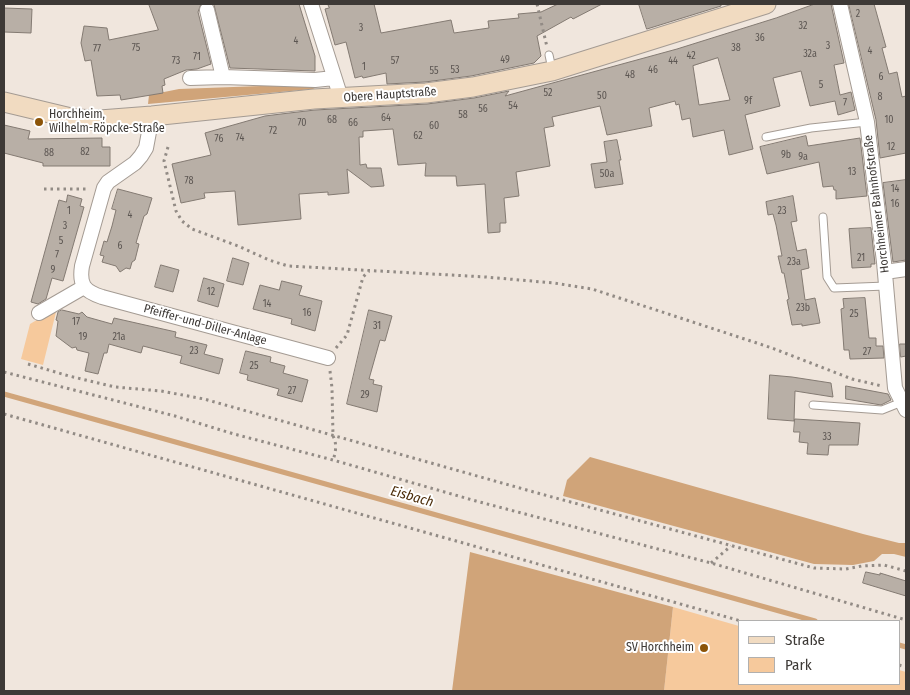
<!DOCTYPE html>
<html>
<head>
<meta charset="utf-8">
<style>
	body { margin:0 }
	#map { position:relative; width:910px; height:695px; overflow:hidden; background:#f0e6dd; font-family:"Fira Sans Condensed",sans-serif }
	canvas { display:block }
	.frame { position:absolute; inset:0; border:5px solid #3d3936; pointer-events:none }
	.legend { position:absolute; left:738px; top:620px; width:162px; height:65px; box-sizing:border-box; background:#fff; border:1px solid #b1b0af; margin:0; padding:6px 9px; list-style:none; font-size:15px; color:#3d3936 }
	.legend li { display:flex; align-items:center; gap:10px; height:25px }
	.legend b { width:25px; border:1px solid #b1b0af }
</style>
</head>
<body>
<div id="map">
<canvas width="910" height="695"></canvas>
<div class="frame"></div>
<ul class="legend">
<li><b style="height:6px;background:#f1dbc1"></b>Straße</li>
<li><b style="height:14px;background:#f6c99c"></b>Park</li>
</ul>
</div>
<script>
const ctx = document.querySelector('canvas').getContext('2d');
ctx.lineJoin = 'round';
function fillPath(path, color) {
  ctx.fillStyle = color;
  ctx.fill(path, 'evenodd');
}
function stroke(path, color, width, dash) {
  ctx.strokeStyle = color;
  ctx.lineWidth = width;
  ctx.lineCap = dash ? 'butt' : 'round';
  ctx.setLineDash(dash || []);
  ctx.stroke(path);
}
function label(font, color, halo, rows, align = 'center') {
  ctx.font = font + ' "Fira Sans Condensed",sans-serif';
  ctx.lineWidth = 4;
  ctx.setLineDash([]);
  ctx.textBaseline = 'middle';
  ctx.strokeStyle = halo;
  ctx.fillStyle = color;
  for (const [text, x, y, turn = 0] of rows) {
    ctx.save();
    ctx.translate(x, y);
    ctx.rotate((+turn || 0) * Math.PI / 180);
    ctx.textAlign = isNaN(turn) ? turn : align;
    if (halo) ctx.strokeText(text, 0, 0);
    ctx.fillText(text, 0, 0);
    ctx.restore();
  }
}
fillPath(new Path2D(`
	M57 308 43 365 21 359 30 324Z
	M673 607 739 626V684H899V670L906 672V691H664Z`), '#f6c99c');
fillPath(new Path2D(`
	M315 84 319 86 313 89 148 104 149 95 179 89Z
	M590 457 863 534 899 543H906V557L894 554H882L874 561 853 565 814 564 563 496 567 480Z
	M470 552 673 607 664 691H452Z`), '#d0a479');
stroke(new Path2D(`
	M4 394 815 621
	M899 645 906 647`), '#d1a57a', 5);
const building = new Path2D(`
	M149 4H201L198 12 211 64 197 69 186 70 164 79 165 85 162 86 163 93 121 100 120 95 97 96 91 60 85 61 81 43 84 26 107 28 109 40 158 30Z
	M219 4H299L315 56V71L230 68 214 5Z
	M328 4H374L381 33 451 20 454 33 489 28 488 21 519 18 518 14 541 12 558 4H602L573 19 571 17 537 36 541 56 534 63 471 76 425 82 387 84 386 73 363 78 362 76 355 78 346 42 335 45 325 9 329 8Z
	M639 4H721V6L647 29Z
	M815 4H831L844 63 834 65 840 95 851 92 855 110 838 115 835 101 810 106 801 71 773 78 780 106 745 115 753 149 729 155 724 130 693 137 690 118 682 120 679 104 676 105 675 101 649 108 652 126 607 135 600 106 552 117 554 126 544 128 550 166 516 172 519 196 504 198 506 223H500V232L488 233 485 184 457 186 456 176H425L426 163 398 165 393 129 363 131V137H359L360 165 366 164 367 168H381L384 186 371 187 347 169 349 193 328 195V192L299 194 301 219 238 225 235 191 204 193 205 198 181 203 172 164 211 155 205 133 265 116 281 114 315 110 427 104 474 98 509 91 505 96 677 49 776 18ZM718 58 730 100 699 105 693 66Z
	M849 4H874L886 47 882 48 889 74 897 72 902 97 906 96V153L880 158 876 120Z
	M4 8 32 9 31 33 4 32Z
	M4 125 30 131 28 139 102 138V147H110V166H43V163L4 153Z
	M806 136 808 146 860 138 867 196 836 199V190H834L833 186 823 187 819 162 767 174 760 147Z
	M617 140 621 160H619L623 184 595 188 591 164 607 162 604 142Z
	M906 180V260L893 262 883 183Z
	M118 189 152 198 147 214 144 216 136 243 139 244 135 260 132 262 130 269 126 268 120 272 116 266 102 262 104 256 100 255 104 241 107 242 112 226 116 210 112 209Z
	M68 195 82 199 80 206 84 207 63 281 52 278 46 299 38 304 31 302 59 200 66 202Z
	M793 196 797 221 791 222 797 251 806 249 809 268 801 270 805 300 815 298 820 323 802 326V324L792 325 787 300 789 299 784 273H782L778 256H782L776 225 773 214 768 215 766 202Z
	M871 228 875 264H871V267L852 268 849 229Z
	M233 258 249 263 243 285 227 281Z
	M161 265 179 270 173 292 155 287Z
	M204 278 224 284 218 307 198 301Z
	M282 281 302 286 299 295 322 301 315 331 291 324 292 319 253 309 260 285 279 290Z
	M865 298 869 338H876V346H883L884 358 850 359 849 350H844L841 309 844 308 843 299Z
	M62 310 79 314 82 312 87 317 112 324 114 318 176 332 175 337 207 345 204 354 223 359 219 374 180 363 182 356 143 346 141 353 109 344 107 353H104L98 374 85 371 89 353 77 350 76 347 72 348 56 336 58 321 56 320 58 312Z
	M369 310 392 316 385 341 380 340 369 379 374 380 373 384 382 386 377 412 347 404Z
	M900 344H906V356L901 357Z
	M246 351 271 357 270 362 285 366 283 373 308 380 302 402 277 395 279 389 247 380 248 375 240 373Z
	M770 375 792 377 831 383 833 397 795 391 794 421 768 419Z
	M846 386 888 394 891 400 881 405 846 399Z
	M795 419 860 423 858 445H829L828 455 807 454 808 443 799 442 800 432H794Z
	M866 572 880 575V573L906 581V596L863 583Z`);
fillPath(building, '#b8afa6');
stroke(building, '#837a72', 1);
const service = new Path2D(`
	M549 55 552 69
	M766 137 811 128 867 122
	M823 217 827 277 834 288 886 286
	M813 405 882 410 902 402`);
const minor = new Path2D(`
	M311 4 341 98
	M840 4 867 122 884 262 895 388 906 410
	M207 10 223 77 315 80 334 78
	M190 78 223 77
	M152 116 146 148 141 156 135 163 108 182 104 188 82 266C79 285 84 291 102 297L328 358
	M885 272 906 269
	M39 313 84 287`);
const secondary = new Path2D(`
	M4 102 75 119 100 120 152 116 314 99 426 93 473 87 552 71 766 4`);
stroke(service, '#a49b93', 9);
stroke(minor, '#a49b93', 16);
stroke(secondary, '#a49b93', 21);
stroke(new Path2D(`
	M537 4 547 47
	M168 147 164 161 176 211 182 221 192 229 238 246 269 260 288 266 307 267 486 277 554 283 592 289 772 348 852 379 882 386
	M44 189H89
	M336 348 347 335 363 277 369 271
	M28 364 69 376 115 387 161 391 204 399 541 494 814 568 846 569 862 566 884 565 906 571
	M330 371 332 388 333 436C337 443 336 452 333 460
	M4 372 175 416 234 434 333 460 476 501 711 563 906 620
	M4 414 741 621
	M711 563 731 546
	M899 665 906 667`), '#928b85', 3, [2.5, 4]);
stroke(service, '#fff', 7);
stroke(minor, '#fff', 14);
stroke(secondary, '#f1dbc1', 19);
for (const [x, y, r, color] of [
	[39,122,5,"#8c5408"],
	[704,648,5,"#8c5408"]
]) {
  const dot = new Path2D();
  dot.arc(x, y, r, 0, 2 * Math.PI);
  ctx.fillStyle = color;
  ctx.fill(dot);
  stroke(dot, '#fff', 2);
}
label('10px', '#5c5652', null, [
	["2",858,14],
	["32",803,26],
	["3",361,28],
	["36",760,38],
	["4",296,41],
	["3",828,46],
	["75",136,48],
	["38",736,48],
	["77",97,49],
	["4",870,51],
	["32a",810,54],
	["42",691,56],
	["71",197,57],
	["49",505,60],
	["73",176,61],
	["57",395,61],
	["44",673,61],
	["1",364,67],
	["53",455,70],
	["46",653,70],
	["55",434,71],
	["48",630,75],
	["6",881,77],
	["5",821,85],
	["52",548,93],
	["50",602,96],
	["8",880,97],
	["9f",748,101],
	["7",845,103],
	["54",513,106],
	["56",483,109],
	["58",463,115],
	["64",386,118],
	["68",332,120],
	["10",889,120],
	["70",302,123],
	["66",353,123],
	["60",434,126],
	["72",273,131],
	["62",418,136],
	["74",240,138],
	["76",219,139],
	["12",891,147],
	["82",85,152],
	["88",49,153],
	["9b",786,155],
	["9a",803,157],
	["13",852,172],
	["50a",607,174],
	["78",189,181],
	["14",895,189],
	["16",895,204],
	["1",69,211],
	["23",782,211],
	["4",130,215],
	["3",65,226],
	["5",61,241],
	["6",120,246],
	["7",57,255],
	["21",861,258],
	["23a",794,262],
	["9",53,270],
	["12",211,292],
	["14",267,304],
	["23b",803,308],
	["16",307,313],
	["25",854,314],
	["17",76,322],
	["31",377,326],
	["19",83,337],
	["21a",119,337],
	["23",194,351],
	["27",867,352],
	["25",254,366],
	["27",292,391],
	["29",365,395],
	["33",827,437]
]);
label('12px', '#3d3936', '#fff', [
	["Obere Hauptstraße",390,95,-4],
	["Horchheimer Bahnhofstraße",877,204,-97],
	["Pfeiffer-und-Diller-Anlage",205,325,15]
]);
label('12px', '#3d3936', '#fff', [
	["Horchheim,",49,115],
	["Wilhelm-Röpcke-Straße",49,129],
	["SV Horchheim",694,648,"right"]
], 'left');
label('italic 14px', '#4d2e0b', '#fff', [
	["Eisbach",412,497,16]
]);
</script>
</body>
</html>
